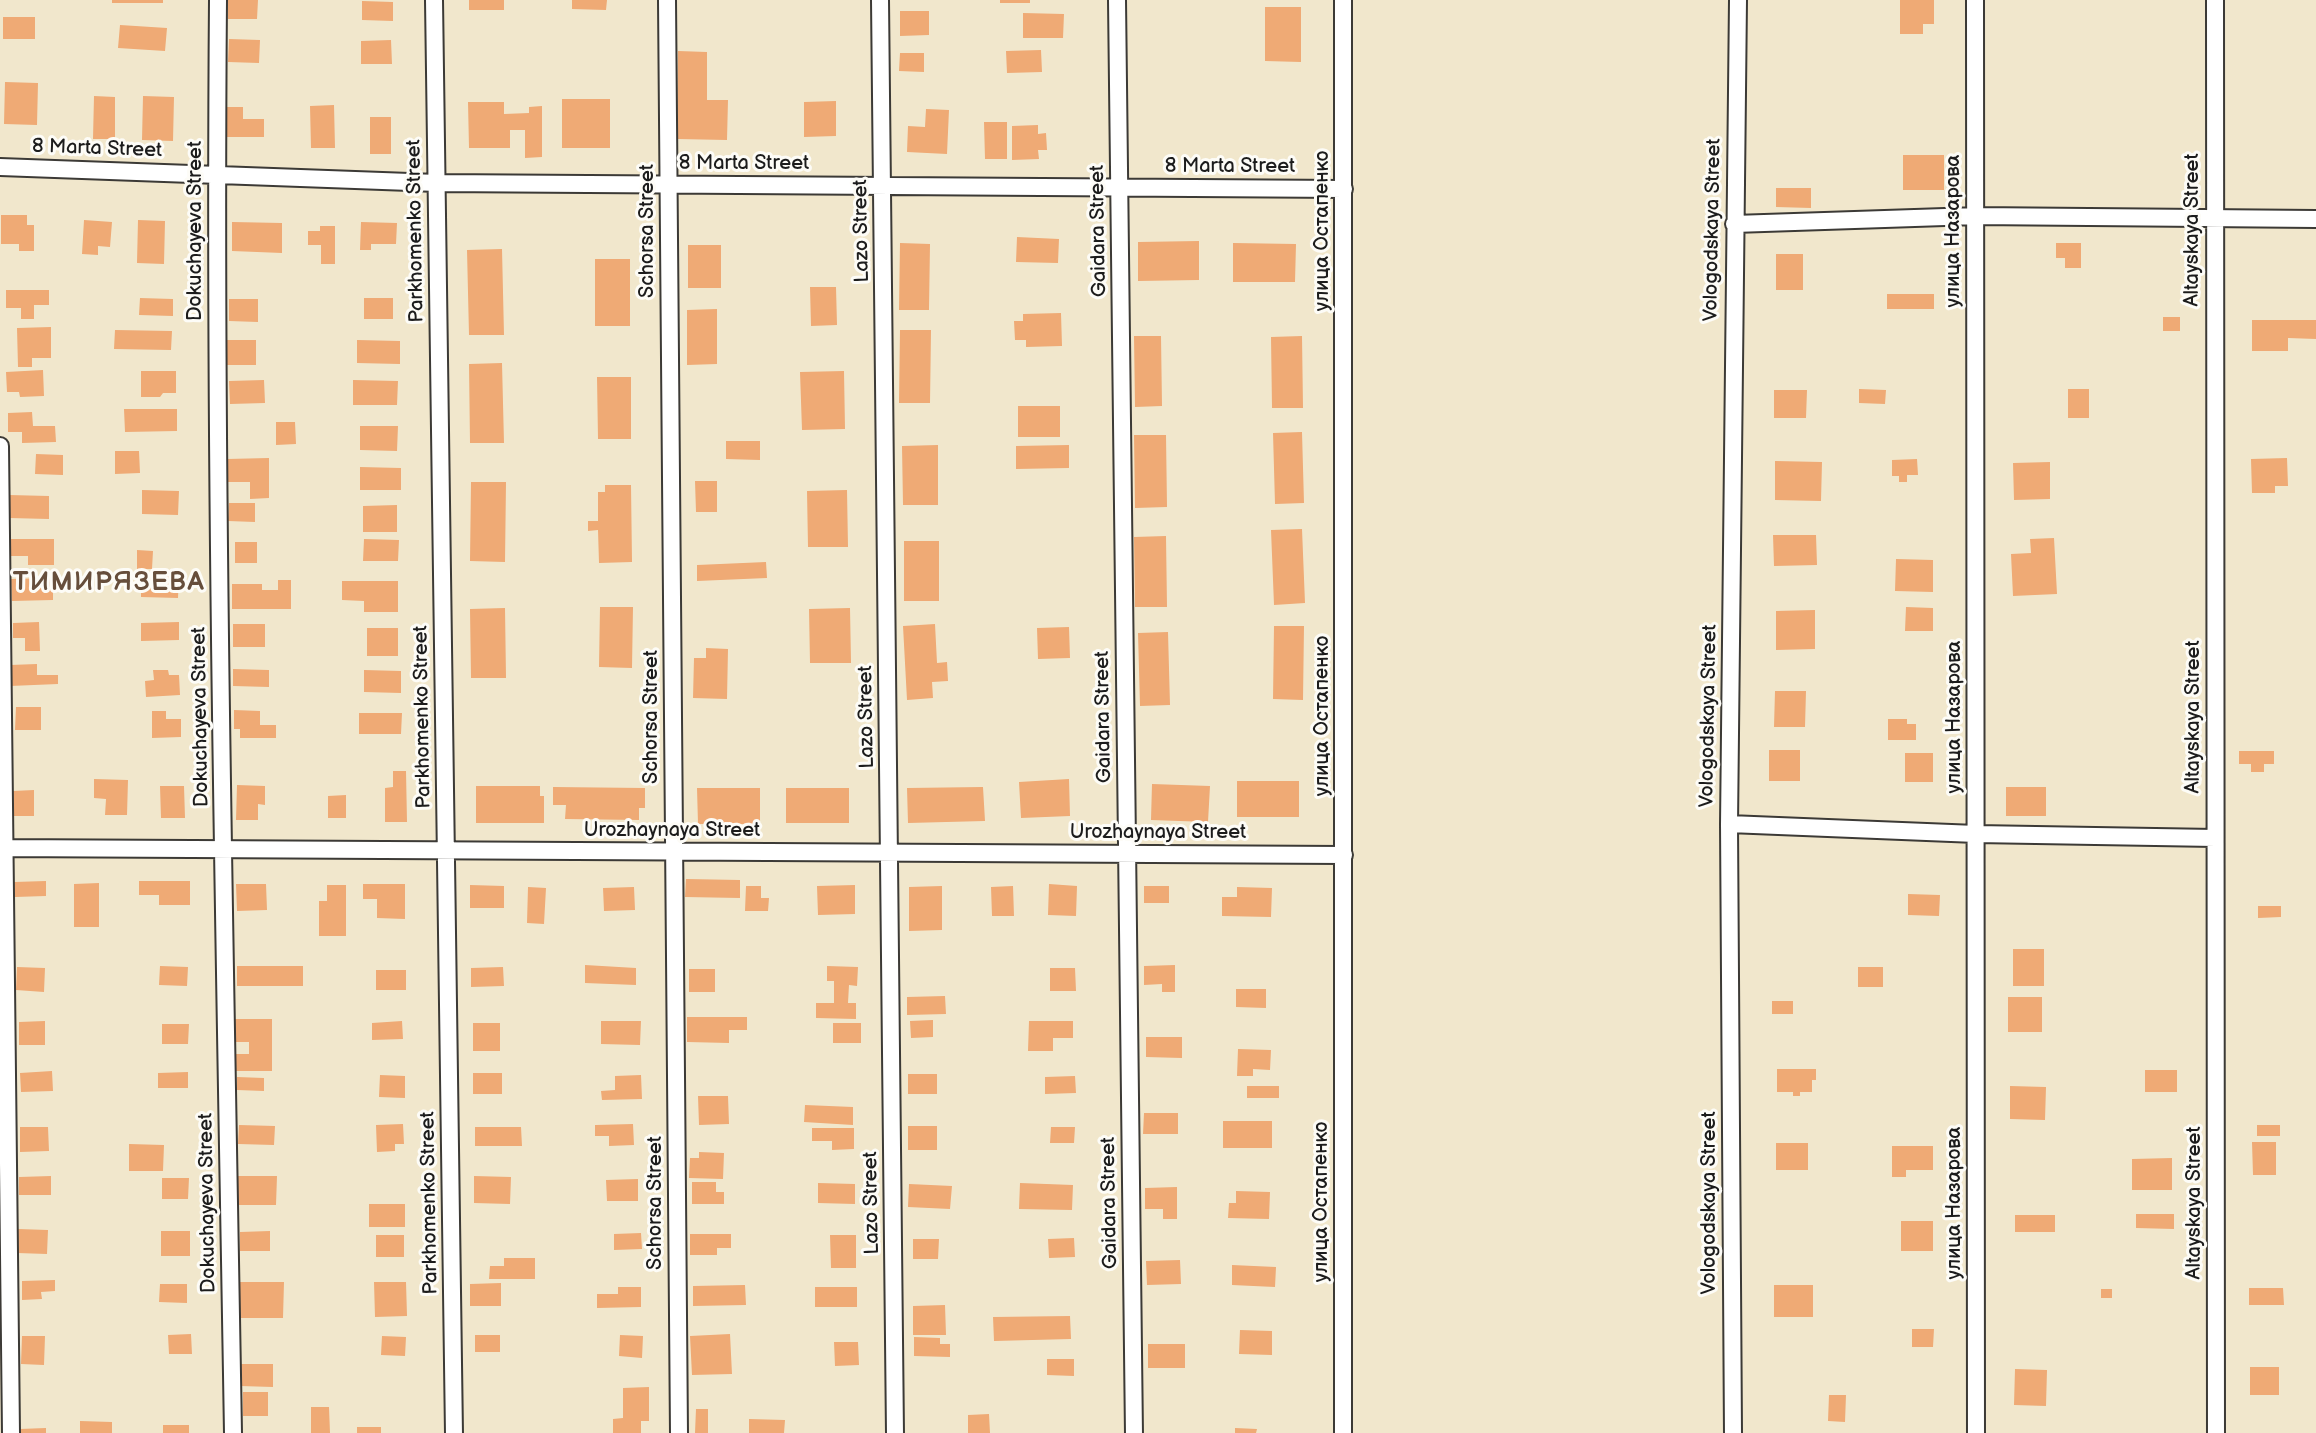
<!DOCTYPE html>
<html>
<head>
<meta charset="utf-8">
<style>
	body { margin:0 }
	canvas { display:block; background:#f1e7cc }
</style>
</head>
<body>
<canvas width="2316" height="1433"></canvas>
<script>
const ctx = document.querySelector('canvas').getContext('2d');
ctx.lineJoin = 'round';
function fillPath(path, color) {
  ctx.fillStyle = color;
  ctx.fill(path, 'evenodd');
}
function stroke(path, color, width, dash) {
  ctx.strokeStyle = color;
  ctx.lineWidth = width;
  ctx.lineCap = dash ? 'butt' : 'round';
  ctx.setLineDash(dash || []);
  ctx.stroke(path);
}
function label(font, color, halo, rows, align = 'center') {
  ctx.font = font + ' "Balsamiq Sans",sans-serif';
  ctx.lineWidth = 6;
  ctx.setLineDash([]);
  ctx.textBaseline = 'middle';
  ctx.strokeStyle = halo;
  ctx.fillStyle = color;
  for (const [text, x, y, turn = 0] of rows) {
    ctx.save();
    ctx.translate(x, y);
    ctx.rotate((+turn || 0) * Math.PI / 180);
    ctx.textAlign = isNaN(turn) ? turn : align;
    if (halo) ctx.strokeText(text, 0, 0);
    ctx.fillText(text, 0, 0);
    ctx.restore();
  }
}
fillPath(new Path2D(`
	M112 0H163V3H112Z
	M228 0H258L257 19H228Z
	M469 0H504V10H469Z
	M572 0H607L606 10 572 9Z
	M1000 0H1030V3H1000Z
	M1900 0H1934V24H1923V34H1900Z
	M362 1 393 2V21L362 20Z
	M1265 7H1301V62L1265 61Z
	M900 11H929V35L900 36Z
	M1023 13 1064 14 1063 38H1023Z
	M3 17H35V39H3Z
	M120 25 167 28 165 51 118 48Z
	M229 39 260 40 259 63 228 62Z
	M391 40 392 64H361V41Z
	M1041 50 1042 72 1007 73 1006 51Z
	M678 51 707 52V100H728L727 140 677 139Z
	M900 53H924V72L899 71Z
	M5 82 38 83 37 125 4 124Z
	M94 96 115 97V139H93Z
	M143 96 174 97 173 141 142 140Z
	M562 99H610V148H562Z
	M836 101V136L804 137V102Z
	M468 102H504V114L529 113V107L542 106V157L525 158V130H510V148H469Z
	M334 105 335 148H311L310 106Z
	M227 107H243V119H264V137H227Z
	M926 109 949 110 947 154 907 152 908 126 925 127Z
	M370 117H391V154H370Z
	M984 122H1007V159H985Z
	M1038 125V134L1046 133 1047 150H1038L1039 159 1012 160V126Z
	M1903 155H1944V190H1903Z
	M1776 188H1811V208L1776 207Z
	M1 215H27V225H34V251H19V244H1Z
	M84 220 112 222 110 247 98 246V255L82 254Z
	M138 220 165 221 164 264 137 263Z
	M232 222 282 223V253L232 251Z
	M361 222 397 223 396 244H371V250H360Z
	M320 226H335V264H321V245H308V231H320Z
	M1017 237 1059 239 1058 263 1016 262Z
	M1199 241V280L1138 281V242Z
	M900 243 930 244 929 310H899Z
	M1233 243 1296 244 1295 282H1233Z
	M2056 243H2081V268H2065V258H2056Z
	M688 245H721V288H688Z
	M502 249 504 335H469L467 250Z
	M1776 254H1803V290H1776Z
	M595 259H630V326H595Z
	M810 287H836L837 325 811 326Z
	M6 290H49V305H34V319H21V308H6Z
	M1887 294H1934V309H1887Z
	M140 298 173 299V316L139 315Z
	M364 298H393V319H364Z
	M229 299H258V322L229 321Z
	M717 309V364L687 365V310Z
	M1061 313 1062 346 1026 347V340H1015L1014 321H1023V314Z
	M2163 317H2180V331H2163Z
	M2252 320H2316V339L2288 338V351H2252Z
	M51 327V358H32V367H18L17 328Z
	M115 330 172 331 171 350 114 349Z
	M900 330H931L930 403H899Z
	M1134 336H1161L1162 406 1135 407Z
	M1302 336 1303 408H1272L1271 337Z
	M227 340H256V365H227Z
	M357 340 400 341V364L357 363Z
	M502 363 504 443H470L469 364Z
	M43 370 44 396 20 397 19 392H7L6 372Z
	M141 371H176V393H163L160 397H141Z
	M844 371 845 429 802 430 800 372Z
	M597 377H631V439H598Z
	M264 380 265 403 230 404 229 381Z
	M353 380 398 381 397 405H353Z
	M1859 389 1886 390 1885 404 1859 403Z
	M2068 389H2089V418H2068Z
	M1774 390H1807L1806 418H1774Z
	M1018 406H1060V437H1018Z
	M124 409H177V431L125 432Z
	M32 412 33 426H55L56 442 22 443V432H8V413Z
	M276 422H295L296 444 276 445Z
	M360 426H398L397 451 360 450Z
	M1302 432 1304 503 1275 504 1273 433Z
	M1134 435H1166L1167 507 1135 508Z
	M726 441H760V460L726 459Z
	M938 445V505H903L902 446Z
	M1069 445V468L1016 469V446Z
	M115 451H139L140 473 115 474Z
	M36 454 63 455V475L35 474Z
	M269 458V498L250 499V482H228L227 459Z
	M2287 458 2288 486H2275V493H2252L2251 459Z
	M1917 459 1918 475H1907V482H1899V476H1892V460Z
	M1775 461 1822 462 1821 501 1775 500Z
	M2050 462V499L2014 500 2013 463Z
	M360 467 401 468V490H360Z
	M695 481H717V512H696Z
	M471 482H506L505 562 470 561Z
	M605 485H631L632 562 599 563 598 530 588 531V521H598V492H605Z
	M142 490 179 491 178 515 142 514Z
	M847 490 848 547H808L807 491Z
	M9 495 49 496V519L9 518Z
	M229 503H255V522L228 521Z
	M397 505V532H363V506Z
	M1302 529 1305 603 1274 605 1271 530Z
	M1773 535H1816L1817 565 1774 566Z
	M1166 536 1167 607H1135L1134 537Z
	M2054 538 2057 594 2013 596 2011 554 2031 553 2030 539Z
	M10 539H54V565H28V556H10Z
	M364 539 399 540 398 561H363Z
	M904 541H939V601H904Z
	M235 542H257V563H235Z
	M137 550 153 551 152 569H137Z
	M1896 559 1933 560V592L1895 591Z
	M766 562 767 578 697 581V565Z
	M141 574 179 575 178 598 141 597Z
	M53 578V600L12 601 11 579Z
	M278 580H291V609H232V584H262V590H278Z
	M342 581H398V612H364V601L342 600Z
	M600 607H633L632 668 599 667Z
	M1906 607 1933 608V631H1905Z
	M505 608 506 678H471L470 609Z
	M850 608 851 663H810L809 609Z
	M1815 610V649L1776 650V611Z
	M39 622 40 651H25V638H13V623Z
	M179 622V640L141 641V623Z
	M233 624H265V647H233Z
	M935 624 937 663 947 662 948 681 932 682 933 698 907 700 903 626Z
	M1274 626H1304L1303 700 1273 699Z
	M1069 627 1070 658 1038 659 1037 628Z
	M367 628H398V656H367Z
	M1168 632 1170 705 1140 706 1138 633Z
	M706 648 728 649 727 699 693 698 694 658H706Z
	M37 664V675H58V684L10 686V665Z
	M233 669 269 670V687L233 686Z
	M153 670H168L169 675H179L180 695 146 697 145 681 154 680Z
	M364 670 401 671V693L364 692Z
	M1775 691H1806L1805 727H1774Z
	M16 707H41V730H15Z
	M234 710 260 711V725H276V738H240V729H234Z
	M152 711H166V719H181V737L152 738Z
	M359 713H402L401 734H359Z
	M1888 719H1907V724H1916V740H1888Z
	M1769 750H1800V781H1769Z
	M2239 751H2274V764H2264V772H2251V764H2239Z
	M1905 753H1933V782H1905Z
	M393 771H406L407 822H385V788L393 787Z
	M94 779 128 780 127 815H105L106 799 94 798Z
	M1069 779 1070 816 1021 818 1019 782Z
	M1237 781H1299V817H1237Z
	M1152 784 1210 786 1208 822 1151 820Z
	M237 785 265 786V805L258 804V820H236Z
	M160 786H184L185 818H161Z
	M476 786H540V796H544V823H476Z
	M553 787 645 788V808H639V820L565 819 566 805H553Z
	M983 787 985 821 908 823 907 788Z
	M2006 787H2046V816H2006Z
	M697 788H760V824H698Z
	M786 788H849V823H786Z
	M34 790V816H14L13 791Z
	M346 795V818H328V796Z
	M686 879 740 880V898L685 897Z
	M46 881V896L15 897 14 882Z
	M139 881H190V905H159V895H139Z
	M99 883V927H74V884Z
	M236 884H266L267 910 237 911Z
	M363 884H405V919L377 918V899H363Z
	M1049 884 1077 886 1076 916 1048 915Z
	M327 885H346V936H319V901H327Z
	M470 885 504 886V908H470Z
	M855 885V914L818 915 817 886Z
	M746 886H761V898H769L768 911H745Z
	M942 886V930L909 931V887Z
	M1013 886 1014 916H992L991 887Z
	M1144 886H1169V903H1144Z
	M528 887 546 888 544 924 527 923Z
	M634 887 635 910 604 911 603 888Z
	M1237 887 1272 888 1271 917 1222 916V897H1237Z
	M1908 894 1940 895 1939 916 1908 915Z
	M2258 906H2281V917L2258 918Z
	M2013 949H2044V986H2013Z
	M585 965 636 968V985L585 983Z
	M1175 965V992H1162V984L1144 985V966Z
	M160 966 188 967 187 986 159 985Z
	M237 966H303V986H237Z
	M827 966 858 967 857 986 849 985 848 1003H856V1019L816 1018V1003H834V981H827Z
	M17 967 45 968 44 992 16 990Z
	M503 967 504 986 471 987V968Z
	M1858 967H1883V987H1858Z
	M1050 968H1075L1076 991H1050Z
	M689 969H715V992H689Z
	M376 970H406V990H376Z
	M1236 989H1266V1008L1236 1007Z
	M945 996 946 1014 907 1015V997Z
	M2008 997H2042V1032H2008Z
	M1772 1001H1793V1014H1772Z
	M687 1017H747V1030H729V1043L687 1042Z
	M234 1019H272V1071H236V1054H249V1042H234Z
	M933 1020V1037L911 1038 910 1021Z
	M45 1021V1045H19V1022Z
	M402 1021 403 1039 372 1040V1023Z
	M601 1021H641L640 1045 601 1044Z
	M1029 1021H1073V1038H1053V1051H1028Z
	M473 1023H500V1051H473Z
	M833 1023H861V1043H833Z
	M162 1024H189L188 1044H162Z
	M1146 1037H1182V1058L1146 1057Z
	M1238 1049 1271 1050 1270 1070 1253 1069V1076H1237Z
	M1777 1069H1816V1080H1812V1092H1800V1096H1793V1092H1777Z
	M2145 1070H2177V1092H2145Z
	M52 1071 53 1091 21 1092 20 1073Z
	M188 1072V1088H158V1073Z
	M473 1073H502V1094H473Z
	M908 1074H937V1094H908Z
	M380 1075 405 1076V1098L379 1097Z
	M641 1075 642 1099 602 1100 601 1091 615 1090V1076Z
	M1075 1076 1076 1093 1045 1094V1077Z
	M237 1077 264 1078V1091L237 1090Z
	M1247 1086H1279V1098H1247Z
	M2010 1086 2046 1087 2045 1120 2010 1119Z
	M698 1096H728L729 1124 699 1125Z
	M805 1105 853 1107V1125L804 1122Z
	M1144 1113H1178V1134H1143Z
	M1223 1121H1272V1148H1223Z
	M403 1124 404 1144H395V1151L377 1152 376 1125Z
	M633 1124 634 1145 609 1146V1136H595V1125Z
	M239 1125 275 1126 274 1145 238 1144Z
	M2257 1125H2280V1136H2257Z
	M908 1126H937V1150H908Z
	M20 1127H48L49 1151 20 1152Z
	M475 1127H521L522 1146H475Z
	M1051 1127H1075L1074 1143H1050Z
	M812 1128H854V1149L832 1150V1141H812Z
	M2252 1142H2276V1175H2253Z
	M1776 1143H1808V1170H1776Z
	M129 1144 164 1145 163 1171H129Z
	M1892 1146H1933V1170H1906V1177H1892Z
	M699 1152 724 1153 723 1179 689 1178 690 1158H699Z
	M2172 1158V1190H2132V1159Z
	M51 1176V1195H19V1177Z
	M238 1176H277L276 1205H238Z
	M474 1176 511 1177 510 1204 474 1203Z
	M162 1178H189L188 1199H162Z
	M638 1179V1201H607L606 1180Z
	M692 1182H716V1192H724V1204H692Z
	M818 1183 855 1184V1204L818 1203Z
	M1020 1183 1073 1185 1072 1210 1019 1209Z
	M909 1184 952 1186 950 1209 908 1207Z
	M1177 1187V1219H1163V1209H1145V1188Z
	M1236 1191 1270 1192 1269 1219 1228 1218 1229 1203H1236Z
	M369 1204H405V1227H369Z
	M2136 1214H2174V1229L2136 1228Z
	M2015 1215H2055V1232H2015Z
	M1901 1221H1933V1251H1901Z
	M18 1229 48 1230 47 1254 17 1253Z
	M161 1231H190V1256H161Z
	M270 1231V1251H240V1232Z
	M641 1233 642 1249 614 1250V1234Z
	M690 1234H731V1248H717V1255H690Z
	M376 1235H404V1257H376Z
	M830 1235H856V1268H831Z
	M1074 1238 1075 1257 1049 1258 1048 1239Z
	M913 1239H939L938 1259H913Z
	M504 1258H535V1279H489L490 1266H504Z
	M1180 1260 1181 1284 1147 1285 1146 1261Z
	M1232 1265 1276 1267 1275 1287 1232 1285Z
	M55 1280V1291L41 1292 42 1299 22 1300V1281Z
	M238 1282H284L283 1318H238Z
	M374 1282H406L407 1316 375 1317Z
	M501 1283V1306H470V1284Z
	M160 1284H187V1303L159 1302Z
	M745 1285 746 1305 693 1306V1286Z
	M1774 1285H1813V1317H1774Z
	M618 1287H641V1307L597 1308V1294H618Z
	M815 1287H857V1307H815Z
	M2249 1288H2283L2284 1305H2249Z
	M2101 1289H2112V1298H2101Z
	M945 1305 946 1335H913V1306Z
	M1070 1316 1071 1339 994 1341 993 1317Z
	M1912 1329H1934L1933 1347H1912Z
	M1240 1330 1272 1331V1355L1239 1354Z
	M191 1334 192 1354H169L168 1335Z
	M730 1334 732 1374 692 1375 690 1336Z
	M475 1335H500V1352H475Z
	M620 1335 643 1336 642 1358 619 1356Z
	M22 1336H45L44 1365 21 1364Z
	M382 1336 406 1337 405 1356 381 1355Z
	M914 1337 940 1338V1344H950V1357L914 1356Z
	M834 1342H858L859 1365 835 1366Z
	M1148 1344H1185V1368H1148Z
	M1047 1359H1074V1376L1047 1375Z
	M241 1364H273V1387L240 1386Z
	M2250 1367H2279V1395H2250Z
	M2015 1369 2047 1370 2046 1406 2014 1405Z
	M649 1387V1421H641V1433H613V1419L623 1418V1388Z
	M243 1392H268V1416H243Z
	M1829 1395H1846L1845 1422 1828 1421Z
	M311 1407H329L330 1433H311Z
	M696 1409H708V1433H695Z
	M989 1414 990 1433H968V1415Z
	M749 1419 785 1420 784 1433H749Z
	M80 1421 112 1422V1433H80Z
	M163 1425H189V1433H163Z
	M357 1427H381V1433H357Z
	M46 1428V1433H20V1429Z
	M1235 1428 1257 1429 1256 1433H1235Z`), '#efaa75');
const minor = new Path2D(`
	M218 0C214 478 225 955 233 1433
	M434 0 454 1433
	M667 0 679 1433
	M880 0 895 1433
	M1117 0 1134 1433
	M1343 0V1433
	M1975 0 1976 1433
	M2215 0 2216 1433
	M0 167 437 183 1344 189
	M1734 224 1975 216 2316 219
	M0 446 11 1433
	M1729 824 1976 834 2215 838
	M0 848 1344 855
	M1733 1433 1729 824 1738 0`);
stroke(minor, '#3c3a36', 20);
stroke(minor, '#fff', 16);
label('20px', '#1c1c1c', '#fdfcf7', [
	["8 Marta Street",97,149,2],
	["8 Marta Street",744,164],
	["8 Marta Street",1230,167],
	["Vologodskaya Street",1713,230,-89],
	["Altayskaya Street",2193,230,-90],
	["Dokuchayeva Street",196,231,-90],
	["Parkhomenko Street",416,231,-91],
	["Schorsa Street",648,231,-90],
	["Lazo Street",862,231,-91],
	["Gaidara Street",1099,231,-91],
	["улица Остапенко",1323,231,-90],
	["улица Назарова",1954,231,-90],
	["улица Остапенко",1323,716,-90],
	["Vologodskaya Street",1709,716,-89],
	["Dokuchayeva Street",201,717,-91],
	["Parkhomenko Street",423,717,-91],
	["Schorsa Street",652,717,-90],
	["Lazo Street",867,717,-91],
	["Gaidara Street",1104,717,-91],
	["улица Назарова",1955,717,-90],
	["Altayskaya Street",2194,717,-90],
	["Urozhaynaya Street",672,831],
	["Urozhaynaya Street",1158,833],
	["улица Остапенко",1322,1202,-90],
	["Dokuchayeva Street",208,1203,-91],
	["Parkhomenko Street",430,1203,-91],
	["Schorsa Street",656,1203,-90],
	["Lazo Street",872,1203,-91],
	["Gaidara Street",1110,1203,-91],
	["Vologodskaya Street",1710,1203,-90],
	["улица Назарова",1955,1203,-90],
	["Altayskaya Street",2195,1203,-90]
]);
ctx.letterSpacing = '1.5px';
label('bold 26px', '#664e3b', '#fdfcf7', [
	["ТИМИРЯЗЕВА",109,583]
]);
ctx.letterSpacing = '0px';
</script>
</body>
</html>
